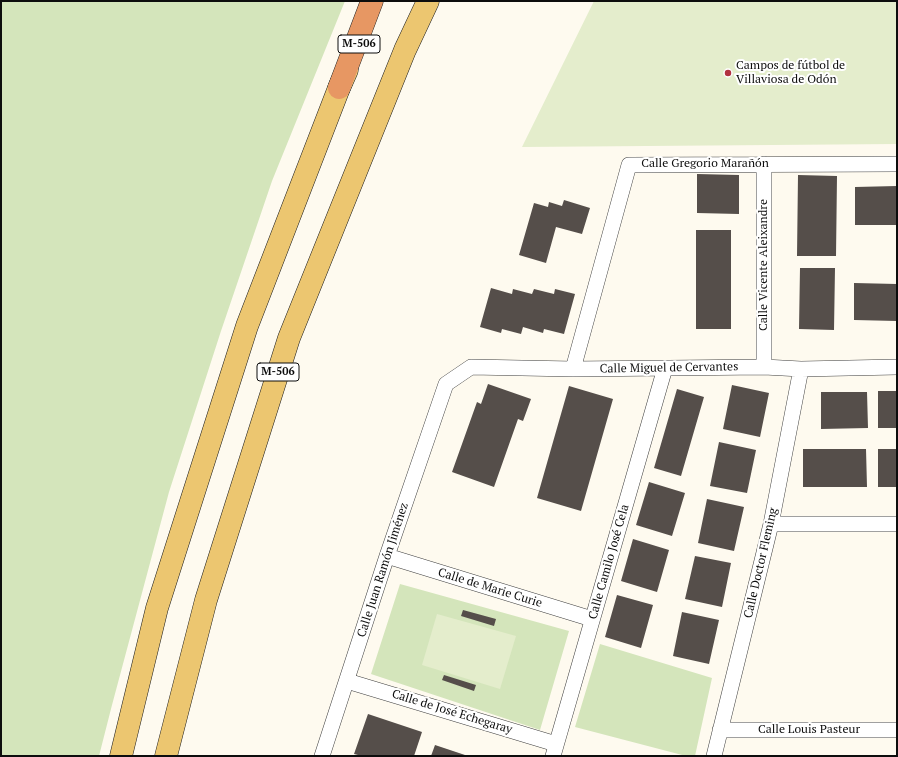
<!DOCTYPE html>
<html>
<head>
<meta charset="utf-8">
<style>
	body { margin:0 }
	#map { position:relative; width:898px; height:757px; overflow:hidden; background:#fefaef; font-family:"PT Serif",serif }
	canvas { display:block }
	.frame { position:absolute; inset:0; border:2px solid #0d0d0d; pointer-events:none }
</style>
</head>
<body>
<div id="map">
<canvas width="898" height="757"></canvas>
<div class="frame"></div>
</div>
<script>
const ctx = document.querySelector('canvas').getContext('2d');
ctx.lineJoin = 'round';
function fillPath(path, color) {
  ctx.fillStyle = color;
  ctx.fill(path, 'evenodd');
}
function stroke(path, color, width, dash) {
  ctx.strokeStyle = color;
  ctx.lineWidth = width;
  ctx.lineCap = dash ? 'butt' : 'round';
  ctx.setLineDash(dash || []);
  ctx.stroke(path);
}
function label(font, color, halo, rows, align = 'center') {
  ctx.font = font + ' "PT Serif",serif';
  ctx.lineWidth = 4;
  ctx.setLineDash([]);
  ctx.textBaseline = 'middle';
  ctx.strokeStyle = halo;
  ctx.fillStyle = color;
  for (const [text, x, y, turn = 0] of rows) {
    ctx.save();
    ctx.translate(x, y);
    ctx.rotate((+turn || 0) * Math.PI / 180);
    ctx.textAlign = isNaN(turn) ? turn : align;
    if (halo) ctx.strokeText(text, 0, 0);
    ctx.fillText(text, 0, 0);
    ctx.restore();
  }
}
fillPath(new Path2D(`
	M1 1H345L272 181 221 331 169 492 112 705 99 756H1Z
	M400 584 569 631 540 730 371 674Z
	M600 644 712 678 695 756H686L575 727Z`), '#d4e5bb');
fillPath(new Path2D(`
	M594 1H897V144L522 147Z
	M437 614 516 636 500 689 422 665Z`), '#e4edcc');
fillPath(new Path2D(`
	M697 174 739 175V214L697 213Z
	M798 175 837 176 836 256H797Z
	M897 186V225H855V187Z
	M564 200 590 208 582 234 556 227 546 263 519 255 534 203 548 207 549 202 562 206Z
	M696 230H731V329H696Z
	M800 268H835L834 330 799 329Z
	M854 283 897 284V321L854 320Z
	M491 288 512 294 513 289 532 294 534 289 554 294 555 289 575 294 564 334 544 329 543 333 523 327 521 334 502 329 501 333 480 327Z
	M488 384 531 399 523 421 518 419 494 487 452 472 477 402 481 404Z
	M732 385 769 393 760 437 723 429Z
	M569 386 613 399 581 511 537 498Z
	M677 389 704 397 681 476 654 468Z
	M878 391H897V428H878Z
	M821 392H867L868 428 821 429Z
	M719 442 756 450 747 493 710 486Z
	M803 449H866L867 487H803Z
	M878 449H897V487H878Z
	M649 482 685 493 672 536 636 525Z
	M707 499 744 507 734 551 698 543Z
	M633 539 669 550 657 592 621 581Z
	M695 556 731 563 722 607 685 599Z
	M617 595 653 605 641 648 605 637Z
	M463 610 496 619 494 626 461 616Z
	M682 612 719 620 709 664 673 656Z
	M444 675 476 685 474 691 442 680Z
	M368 714 422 732 414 756H362L354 754Z
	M435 745 468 756H431Z`), '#554e4a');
const minor = new Path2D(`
	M764 164V367
	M573 369 629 165 897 164
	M771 524H897
	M387 556 592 619
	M347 681 556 744
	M720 730H897
	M322 756 387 556 446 384 471 367 573 369 764 367 801 369 897 367
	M553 756 665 368
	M714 756 771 524 801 369`);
const primary = new Path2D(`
	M121 756 157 608 247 326 339 88 347 70
	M166 756 206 600 289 338 405 50 428 1`);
const motorway = new Path2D(`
	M339 88 372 1`);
stroke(minor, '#404040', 16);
stroke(primary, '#1e1e1e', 23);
stroke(motorway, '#1e1e1e', 23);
stroke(minor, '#fff', 15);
stroke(primary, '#ecc670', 22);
stroke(motorway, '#e79763', 22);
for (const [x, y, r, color] of [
	[728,73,4,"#b1313f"]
]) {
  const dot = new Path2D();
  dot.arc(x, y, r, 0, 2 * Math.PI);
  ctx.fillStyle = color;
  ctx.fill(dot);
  stroke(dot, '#fff', 1.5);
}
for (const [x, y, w] of [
	[359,44,42],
	[278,372,42]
]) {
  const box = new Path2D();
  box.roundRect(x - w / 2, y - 9, w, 18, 3);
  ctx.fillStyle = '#fff';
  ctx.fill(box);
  stroke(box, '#0d0d0d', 1);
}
label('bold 11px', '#0d0d0d', null, [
	["M-506",359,44],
	["M-506",278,372]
]);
label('12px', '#0d0d0d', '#fff', [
	["Campos de fútbol de",736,66],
	["Villaviosa de Odón",736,80]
], 'left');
label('12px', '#0d0d0d', '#fff', [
	["Calle Gregorio Marañón",705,164],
	["Calle Vicente Aleixandre",764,265,-90],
	["Calle Miguel de Cervantes",669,368,-1],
	["Calle Camilo José Cela",609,562,-74],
	["Calle Doctor Fleming",761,563,-77],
	["Calle Juan Ramón Jiménez",383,570,-72],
	["Calle de Marie Curie",490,588,17],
	["Calle de José Echegaray",452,712,17],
	["Calle Louis Pasteur",809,730]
]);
</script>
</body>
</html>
